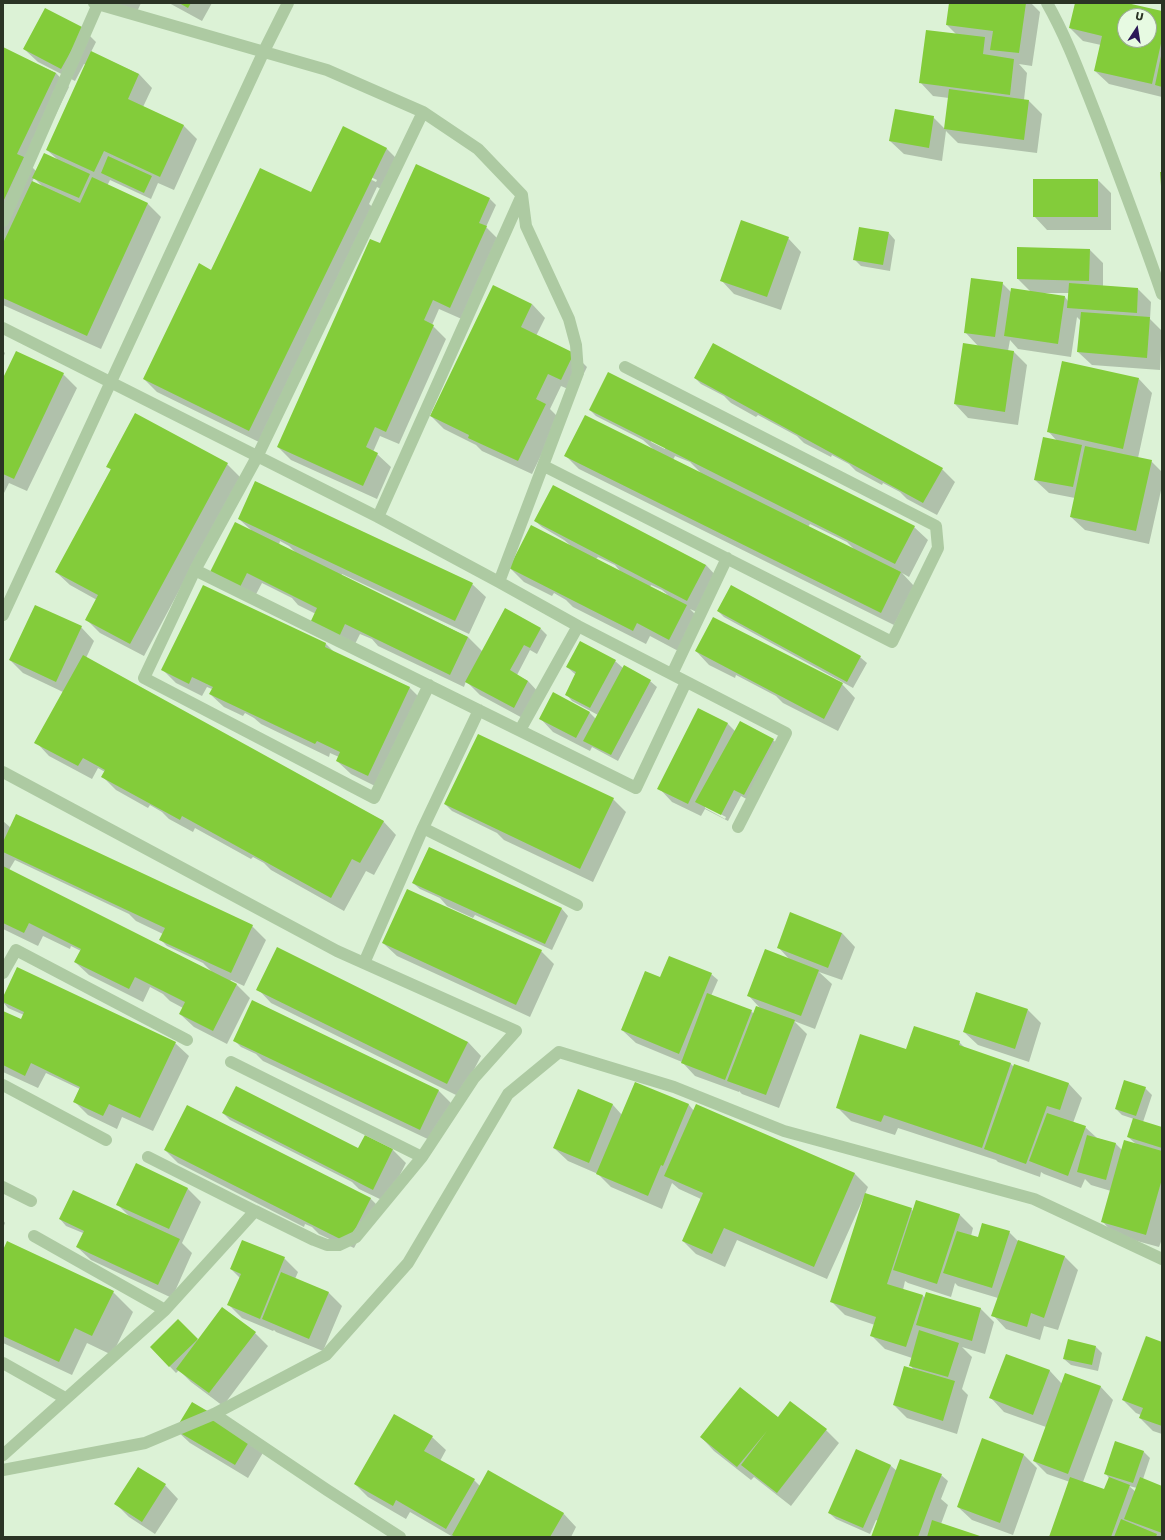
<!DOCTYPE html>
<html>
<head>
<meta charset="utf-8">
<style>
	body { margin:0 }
	#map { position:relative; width:1165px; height:1540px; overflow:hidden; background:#dcf2d6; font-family:Rubik,sans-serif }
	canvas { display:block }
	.frame { position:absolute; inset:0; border:4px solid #2b3425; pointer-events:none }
	.north { position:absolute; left:1117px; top:8px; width:40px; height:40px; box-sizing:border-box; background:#e7fae2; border:1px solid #9cab96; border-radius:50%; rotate:12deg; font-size:11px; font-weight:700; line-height:16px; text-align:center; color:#2b3425 }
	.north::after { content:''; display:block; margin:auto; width:14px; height:18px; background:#2d1957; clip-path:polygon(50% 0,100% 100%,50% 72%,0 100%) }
</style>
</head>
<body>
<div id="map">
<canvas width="1165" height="1540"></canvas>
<div class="frame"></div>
<div class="north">U</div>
</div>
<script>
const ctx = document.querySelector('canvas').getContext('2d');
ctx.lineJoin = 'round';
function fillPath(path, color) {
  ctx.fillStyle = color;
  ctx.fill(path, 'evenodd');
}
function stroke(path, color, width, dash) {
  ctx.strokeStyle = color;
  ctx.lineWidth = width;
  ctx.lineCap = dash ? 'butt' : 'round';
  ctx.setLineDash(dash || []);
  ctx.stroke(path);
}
fillPath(new Path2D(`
	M100 3H141L135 16Z
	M169 3H212L202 21Z
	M950 3H1031L1040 12 1032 66 1019 64 1027 73 1024 100 1029 101 1042 114 1037 153 958 143 946 131 942 161 904 154 890 141 933 117 945 129 949 98 933 96 920 82 957 35 947 25Z
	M1076 3H1124L1162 12V97L1109 84 1095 71 1101 45 1083 41 1070 28ZM1125 16H1149V40H1125Z
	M83 29 96 42 91 52 139 74 152 88 143 107 184 126 197 139 174 190 158 183 151 199 110 180 107 186 148 204 161 217 101 349 3 305V246L5 241 3 240V49L56 73 69 87 31 166 36 171 57 159 47 150 86 65 84 64 75 81 38 62 24 49ZM34 178 43 187 32 182Z
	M343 128 386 148 400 162 385 191 377 187 369 204 376 210 263 444 157 392 144 379 199 265 211 271 261 169 311 193ZM344 164 377 180 376 182 344 166Z
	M1098 180 1111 193V230H1047L1034 216Z
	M490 199 496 205 486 227 500 241 464 320 439 309 432 325 446 339 399 444 380 436 373 452 377 454 391 467 377 499 291 460 278 447 381 245Z
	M889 233 895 240 890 271 861 266 854 259Z
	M788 238 801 252 781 310 734 294 721 280Z
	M1090 250 1103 263V286L1138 289 1151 302 1150 319 1162 331 1160 370 1092 365 1078 352 1081 321 1077 317 1071 357 1018 349 1010 340 1008 351 1014 352 1027 365 1018 425 968 418 955 404 964 344 979 347 965 332 1002 283 1011 292H1031L1018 279ZM1044 293H1069L1068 301 1065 297 1044 294Z
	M532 304 545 318 536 336 574 354 587 367 575 392 561 386 550 409 559 418 532 474 482 451 476 445 444 429 431 416Z
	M3 351 5 353 3 358Z
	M63 374 77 388 27 491 9 483 3 495V380Z
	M695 378 942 469 955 482 937 515 907 499 900 492 883 483 882 485 856 471 849 464 832 455 831 457 804 443 797 436 758 415 756 417 731 403 724 396 701 384Z
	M1139 379 1152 393 1138 458 1151 461 1162 472V486L1149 544 1085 530 1071 517 1075 498 1049 493 1035 480 1057 441 1048 431Z
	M590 410 914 527 928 540 909 577 902 573 914 586 894 625 579 469 566 456 653 449 643 440 596 416ZM651 440 665 447V449L651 442ZM675 456 690 462 701 473 673 460ZM810 524 847 542 854 549 808 527Z
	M227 464 240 477 144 656 100 633 86 619 97 600 70 585 56 572 111 470 107 466Z
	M239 519 472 584 486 597 469 634 342 574 341 576 468 637 483 652 541 629 547 635 537 654 530 650 517 675 528 681 541 695 528 721 480 695 466 681 464 687 378 646 372 639 360 634 352 650 316 614 298 605 292 598 262 583 253 600 225 585 251 530ZM280 541 289 546 297 554 279 545Z
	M535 521 706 565 719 579 701 614 690 609 700 619 682 653 650 636 646 644 573 607 566 600 554 593 552 596 524 582 510 568 570 545 564 540 542 527ZM598 557 615 565 620 571 596 559ZM651 585 662 590 668 595 650 587Z
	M718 611 860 657 867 663 853 688 724 617Z
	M81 627 94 641 86 658 383 821 396 835 374 875 366 871 344 911 271 870 264 863 253 857 251 859 195 828 193 832 169 819 162 812 150 805 148 808 116 790 102 776 105 772 98 768 92 779 49 756 36 742 63 692 23 673 10 660Z
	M326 644 334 652 409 687 423 701 381 789 351 774 337 761 339 757 330 753 329 757 261 724 254 718 245 713 243 716 224 707 210 694 212 689 207 687 202 696 176 683 163 670Z
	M696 651 842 684 855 698 838 731 783 703 776 696 736 675 735 678 709 665Z
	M615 661 623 668 650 681 657 687 618 761 592 747 590 751 553 732 540 718 553 694 590 713 596 719 598 715 572 701 566 694 576 675 567 667Z
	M699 709 728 724 735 731 773 740 780 746 750 801 741 796 728 821 705 809 701 816 672 802 659 788ZM705 806 726 817 725 819 705 808Z
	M613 799 626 812 593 882 504 840 497 833 452 811 445 804Z
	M3 821 11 828 252 926 266 940 244 986 231 980 230 981 237 985 250 998 227 1044 194 1027 180 1014 183 1008 170 1001 163 994 150 987 143 1002 89 975 75 962 81 951 71 946 70 949 43 936 38 946 3 929ZM15 860 129 914 136 921 163 934 161 940 167 946 203 963 212 972 9 870Z
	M477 871 562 909 568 916 552 950 475 915 473 918 447 906 440 898 420 889 413 883Z
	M842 933 855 947 842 980 819 972 832 984 815 1029 794 1021 807 1034 779 1108 742 1094 739 1091V1092L695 1076 682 1062 636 1043 622 1030 664 980 711 974 718 980 711 996 751 1011 754 1014 761 1009 748 995 791 961 778 947Z
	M383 943 541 951 554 964 530 1017 397 956Z
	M258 989 468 1042 481 1056 460 1097 271 1003Z
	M3 999 175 1043 189 1056 153 1131 122 1117 117 1129 88 1115 74 1101 80 1089 46 1073 38 1088 3 1072V1012L21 1020 24 1015 8 1008 3 1002Z
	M1028 1010 1041 1023 1029 1062 978 1045 964 1032Z
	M234 1040 439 1091 452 1104 434 1142 263 1061 256 1054 241 1047Z
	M959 1042 965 1048 1011 1064 1014 1067V1065L1069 1084 1082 1098 1073 1123 1085 1127 1097 1138 1116 1144 1122 1150 1136 1144 1128 1137 1134 1119 1122 1115 1116 1109 1145 1088 1152 1095 1143 1122 1162 1128V1239L1159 1247 1115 1235 1102 1221 1111 1191 1091 1185 1085 1179 1081 1188 1044 1174 1041 1172 1040 1177 998 1162 996 1160 898 1128 895 1135 851 1121 837 1107 906 1050Z
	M635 1083 689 1105 694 1111 855 1174 868 1187 865 1194 911 1209 913 1211 916 1201 960 1215 973 1228 971 1236 978 1238 1009 1232 1018 1241 1065 1257 1078 1270 1058 1330 1044 1326 1040 1340 1006 1329 993 1315 998 1298 958 1286 955 1283 951 1297 908 1283 905 1281 903 1290 923 1296 925 1298 981 1309 994 1322 985 1354 962 1347 972 1357 962 1389 968 1395 957 1434 907 1418 894 1405 914 1370 910 1365 912 1358 885 1349 872 1336 875 1325 845 1315 832 1302 865 1197H864L827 1279 737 1240 725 1267 696 1254 683 1241 701 1199 679 1189 672 1183 662 1209 611 1187 598 1174 568 1161 554 1148 579 1090 613 1105 622 1115Z
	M223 1113 359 1150 366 1137 393 1150 406 1163 386 1202 359 1189 352 1182 230 1120Z
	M165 1150 370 1198 377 1205 354 1248 343 1243 342 1245 319 1234 312 1227 305 1224 304 1227 178 1163Z
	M137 1165 188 1189 201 1202 182 1243 192 1253 172 1298 91 1260 77 1247 83 1233 66 1226 60 1219 129 1216 118 1205Z
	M3 1220 5 1223 3 1228Z
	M3 1253 113 1292 133 1312 112 1355 87 1343 72 1375 3 1343Z
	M284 1258 298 1272 295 1279 329 1293 342 1306 323 1351 276 1332 274 1330 273 1331 242 1318 229 1305 240 1278 231 1269Z
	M178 1320 198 1341 255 1333 268 1346 223 1406 191 1382 179 1370 176 1373 151 1347Z
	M1162 1343V1434L1153 1431 1140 1418 1141 1415 1136 1413 1123 1400Z
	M1096 1347 1102 1353 1098 1371 1071 1365 1064 1359Z
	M1007 1355 1050 1371 1062 1384 1100 1386 1113 1400 1083 1482 1105 1490 1109 1478 1106 1474 1143 1451 1150 1458 1143 1479 1162 1487V1537H1050L1070 1482 1047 1474 1034 1461 1046 1427 1004 1412 991 1398ZM1129 1486 1137 1488 1136 1492Z
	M193 1403 264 1451 248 1478 190 1443 176 1430Z
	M778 1418 826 1430 839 1443 791 1506 754 1477 751 1480 714 1451 701 1437Z
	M432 1437 446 1450 440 1461 474 1480 480 1486 563 1513 576 1527 571 1537H453L410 1512 406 1519 368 1497 355 1484Z
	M983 1440 1024 1455 1037 1468 1013 1535 972 1520 958 1507Z
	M857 1450 891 1466 897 1471 941 1475 948 1481 941 1499 948 1505 941 1524 981 1537H872L878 1521 876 1520 870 1534 836 1519 829 1513Z
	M165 1485 178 1499 155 1534 129 1517 116 1504Z`), '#0003');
fillPath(new Path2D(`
	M179 3H191L188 8Z
	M949 3H1026L1019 53 990 50 993 31 946 25Z
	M1075 3H1127L1162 11V39L1152 84 1094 71 1102 36 1069 28ZM1125 16H1149V40H1125Z
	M45 8 84 28 61 69 23 49Z
	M926 30 985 37 983 54 1014 59 1010 95 919 83Z
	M3 47 56 73 17 154 24 157 3 202Z
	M91 51 139 74 128 99 184 125 160 177 104 151 94 172 46 150Z
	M1161 56H1162V87L1155 85Z
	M949 89 1029 100 1024 140 944 129Z
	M895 109 934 116 929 148 889 141Z
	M343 126 387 148 249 431 143 379 199 263 211 270 260 168 311 192Z
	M44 153 90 174 79 198 32 178Z
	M108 156 152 176 144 193 101 173Z
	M416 164 490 198 479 223 487 226 450 308 433 300 424 320 434 325 386 432 375 427 366 447 378 453 363 486 277 447 370 239 380 243Z
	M1160 172H1162V186H1161Z
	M92 177 148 203 87 336 3 298V243L32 181 80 203Z
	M1033 179H1098V217H1033Z
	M741 220 789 237 767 297 720 281Z
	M859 227 889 232 883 265 853 260Z
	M1017 247 1090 249 1089 281 1017 279Z
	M971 278 1003 282 995 337 964 333Z
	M1069 283 1138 288 1137 313 1067 308Z
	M493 285 532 304 521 327 574 353 561 380 548 374 536 399 546 404 518 461 468 438 469 435 430 416Z
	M1011 288 1065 296 1058 344 1004 336Z
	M1081 312 1150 317 1147 358 1077 352Z
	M713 343 943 468 923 503 694 378Z
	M963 343 1014 351 1005 412 954 404Z
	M16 351 64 373 14 479 3 474V378Z
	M1062 361 1139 378 1123 449 1047 432Z
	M608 372 915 526 895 564 589 410Z
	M135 413 228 463 130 644 85 620 98 595 55 572 111 469 106 467Z
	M585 415 901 572 881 613 564 456Z
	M1043 437 1082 445 1073 487 1034 480Z
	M1085 446 1152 460 1136 531 1070 517Z
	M255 481 473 583 455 621 238 519Z
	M553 485 706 565 687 601 534 521Z
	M235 522 468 637 450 675 345 624 339 637 310 623 317 608 247 573 240 587 210 572Z
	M531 525 687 605 669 640 637 623 633 631 509 568Z
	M203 585 326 643 325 647 410 687 368 776 336 761 340 752 317 741 315 744 209 694 213 687 192 677 189 684 161 670Z
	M731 585 861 656 847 682 717 611Z
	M35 605 82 626 56 682 9 660Z
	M505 608 541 628 530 648 524 645 510 670 528 681 514 708 465 682Z
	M713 617 843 683 824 719 695 651Z
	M580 641 616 660 590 708 565 695 576 672 566 667Z
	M83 655 384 821 360 863 352 859 331 898 182 816 180 820 101 777 105 770 83 758 78 766 34 743Z
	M624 665 651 680 611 755 583 741Z
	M553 692 590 712 576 738 539 719Z
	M698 708 728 723 688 804 657 789Z
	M740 721 774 739 744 795 734 790 721 815 695 802Z
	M478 734 614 798 580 869 444 804Z
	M16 814 253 925 231 973 159 940 165 928 3 852V842Z
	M429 847 562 908 545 944 412 883Z
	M3 866 237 984 213 1031 179 1014 185 1002 135 977 129 989 74 962 81 949 29 923 24 933 3 923Z
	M407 889 542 950 516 1005 382 943Z
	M790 912 842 933 828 968 777 948Z
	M277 947 468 1042 447 1084 256 990Z
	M765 949 819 970 801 1016 747 996Z
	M669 956 712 973 679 1054 621 1030 645 971 660 977Z
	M17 967 176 1042 140 1118 109 1104 103 1116 73 1102 80 1087 31 1063 25 1076 3 1065V1011L21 1019 24 1012 3 1002V997Z
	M976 992 1028 1009 1015 1049 963 1032Z
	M707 993 752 1010 725 1080 681 1063Z
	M252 1000 439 1090 420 1130 233 1041Z
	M756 1006 795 1020 766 1095 727 1081Z
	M914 1026 960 1041 959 1045 1011 1063 982 1148 884 1115 881 1122 836 1108 860 1034 906 1049Z
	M1014 1064 1069 1083 1060 1110 1047 1106 1026 1164 984 1149Z
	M1124 1080 1146 1087 1136 1116 1115 1109Z
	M635 1082 689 1104 663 1166 661 1165 648 1196 596 1174Z
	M236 1086 358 1148 365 1135 393 1149 373 1190 222 1113Z
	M578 1089 613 1104 589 1163 553 1148Z
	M696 1104 855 1173 814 1267 724 1228 712 1254 682 1241 703 1193 664 1176Z
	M187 1105 371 1198 348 1243 164 1150Z
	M1047 1113 1086 1126 1068 1176 1029 1161Z
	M1133 1118 1162 1127V1148L1127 1137Z
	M1087 1135 1116 1143 1106 1180 1077 1172Z
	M1124 1140 1162 1151V1179L1146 1235 1101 1222Z
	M136 1163 188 1188 169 1229 116 1205Z
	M73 1190 180 1239 158 1285 76 1247 84 1231 59 1219Z
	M865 1193 912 1208 887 1284 923 1295 906 1347 870 1336 876 1317 830 1302Z
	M916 1200 960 1214 937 1284 893 1270Z
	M982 1223 1010 1231 992 1288 943 1273 957 1231 978 1237Z
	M242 1240 285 1257 260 1319 227 1305 241 1274 230 1269Z
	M1018 1240 1065 1256 1044 1318 1031 1313 1027 1327 991 1316Z
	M7 1241 114 1291 92 1336 75 1328 59 1362 3 1336V1250Z
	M281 1272 329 1292 309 1339 262 1319Z
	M926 1292 981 1308 972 1341 916 1325Z
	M222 1307 256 1332 209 1393 176 1369Z
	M178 1319 198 1339 169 1367 150 1347Z
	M919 1330 959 1343 948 1377 909 1366Z
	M1146 1336 1162 1342V1426L1139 1418 1143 1408 1122 1400Z
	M1068 1339 1096 1346 1092 1365 1063 1359Z
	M1006 1354 1050 1370 1033 1415 989 1398Z
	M904 1366 955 1381 943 1421 893 1405Z
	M1065 1373 1101 1386 1068 1474 1033 1461Z
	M740 1387 778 1417 790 1401 827 1429 777 1493 741 1465 767 1431 737 1467 700 1437Z
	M192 1402 252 1437 235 1465 175 1430Z
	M394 1414 433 1436 424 1451 475 1479 446 1529 396 1500 393 1506 354 1484Z
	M982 1438 1024 1454 1000 1523 957 1507Z
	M1115 1441 1144 1451 1133 1483 1104 1474Z
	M856 1449 891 1465 863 1528 828 1513Z
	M900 1459 942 1474 935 1491 918 1537H871Z
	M138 1467 166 1484 142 1522 114 1504Z
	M488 1470 564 1513 550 1537H455L452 1535Z
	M1070 1477 1104 1489 1109 1477 1130 1485 1111 1537H1049Z
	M1140 1477 1162 1486V1533L1124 1519Z
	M1121 1519 1157 1534 1156 1537H1114Z
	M932 1520 983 1537H927Z`), '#83cc3a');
stroke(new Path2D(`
	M94 3 327 70 423 112 478 149 522 195 526 226 569 319 576 345 578 373 499 582
	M1047 3C1068 40 1082 80 1098 120 1120 178 1142 236 1162 294
	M423 112 257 457 195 570 144 678 374 798 429 685
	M3 221 98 4
	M3 328 378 517 499 582 578 626 786 733 738 827
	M544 466 892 642 938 548 936 526 625 367
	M378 517 522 195
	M195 570 636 788 686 682
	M3 615 264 51 288 3
	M672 674 727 558
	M520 730 578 626
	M3 772 337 951 516 1031 474 1078 422 1157 356 1237 339 1245H327L314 1240 255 1211 165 1310 3 1455
	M423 828 577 905
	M364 963 423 828 479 710
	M3 973 16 950 187 1040
	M231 1062 422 1157
	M3 1085 106 1140
	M148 1157 255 1211
	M3 1187 31 1201
	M34 1236 165 1310
	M3 1363 65 1398
	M214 1414 327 1490 400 1537
	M3 1470 145 1443 214 1414 326 1355 408 1263 508 1094 559 1052 674 1087 784 1131 1034 1199 1162 1259`), '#adcaa2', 12);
</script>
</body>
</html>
